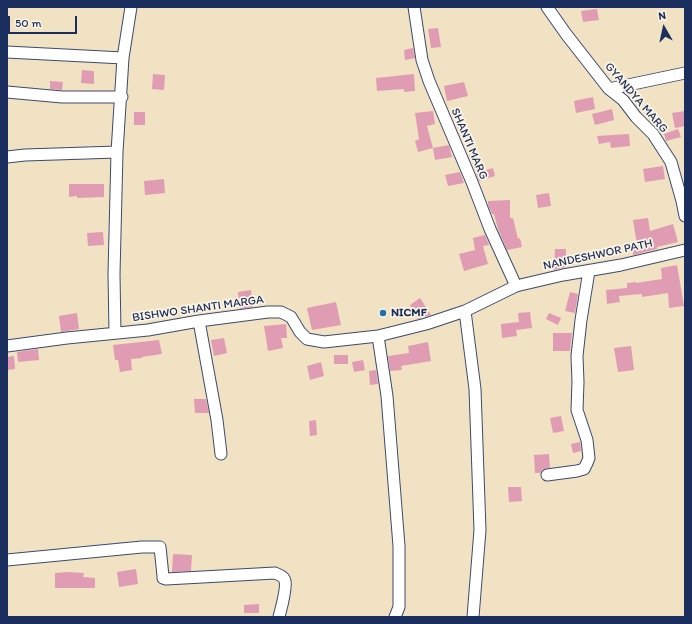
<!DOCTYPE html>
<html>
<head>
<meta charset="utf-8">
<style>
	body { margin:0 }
	#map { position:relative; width:692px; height:624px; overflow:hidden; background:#f1e2c3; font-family:Itim,sans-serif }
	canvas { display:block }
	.frame { position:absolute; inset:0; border:8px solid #1b2f5e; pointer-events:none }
	.north { position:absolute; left:644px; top:8px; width:40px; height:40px; -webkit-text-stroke:3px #fcf5e5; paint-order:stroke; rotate:351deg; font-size:11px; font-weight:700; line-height:16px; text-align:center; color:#1b2f5e }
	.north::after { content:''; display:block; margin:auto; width:14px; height:18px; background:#1b2f5e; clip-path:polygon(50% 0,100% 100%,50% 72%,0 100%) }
	.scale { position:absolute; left:8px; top:16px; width:69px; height:18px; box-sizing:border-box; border:2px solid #1b2f5e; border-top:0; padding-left:5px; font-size:12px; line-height:14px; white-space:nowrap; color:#1b2f5e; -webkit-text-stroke:3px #fcf5e5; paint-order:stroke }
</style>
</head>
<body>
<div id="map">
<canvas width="692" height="624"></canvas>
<div class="frame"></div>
<div class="north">N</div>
<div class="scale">50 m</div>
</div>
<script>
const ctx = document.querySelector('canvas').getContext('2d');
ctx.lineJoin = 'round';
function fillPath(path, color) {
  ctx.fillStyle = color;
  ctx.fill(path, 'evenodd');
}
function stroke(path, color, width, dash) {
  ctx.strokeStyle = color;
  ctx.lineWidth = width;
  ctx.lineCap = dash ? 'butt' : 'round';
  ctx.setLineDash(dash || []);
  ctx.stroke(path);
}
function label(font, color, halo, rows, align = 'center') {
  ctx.font = font + ' Itim,sans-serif';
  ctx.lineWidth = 3.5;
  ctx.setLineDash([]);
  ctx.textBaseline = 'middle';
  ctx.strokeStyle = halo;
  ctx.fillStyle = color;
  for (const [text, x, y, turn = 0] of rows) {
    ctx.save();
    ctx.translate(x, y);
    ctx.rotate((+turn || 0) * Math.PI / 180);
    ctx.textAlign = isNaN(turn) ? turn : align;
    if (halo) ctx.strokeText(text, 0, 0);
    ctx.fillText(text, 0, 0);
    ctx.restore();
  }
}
fillPath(new Path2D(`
	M597 9 599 20 583 22 581 11Z
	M438 28 441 47 431 48 428 29Z
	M413 48 415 58 405 60 404 50Z
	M82 70 94 71V84L81 83Z
	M153 74 165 75 164 90 152 89Z
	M414 74 415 91 404 92V89L377 91 376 78Z
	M50 81 63 82 62 90 50 89Z
	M464 82 468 96 447 101 444 86Z
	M593 97 595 109 576 113 574 101Z
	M612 109 614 120 595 125 592 114Z
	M433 111 435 124 427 126 433 148 418 152 415 141 419 139 415 113Z
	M685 111V126L675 128 672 113Z
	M134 112H145V125H134Z
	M678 129 681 137 666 141 664 134Z
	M629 134 630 146 611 148 610 142 599 144 597 136Z
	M449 145 452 157 435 160 433 148Z
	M663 166 665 179 645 182 643 169Z
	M493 168 495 176 479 181 476 173Z
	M460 172 464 183 448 186 445 175Z
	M164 179 165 193 145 195 144 181Z
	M69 184H104V197L77 198V196L69 197Z
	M549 193 551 206 538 208 536 195Z
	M510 200V218H513L518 239 520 238 522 247 507 250 498 229 494 214H492L488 205V201Z
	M648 218 650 231 673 224 678 242 657 247V249L633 255 632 246 637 245 633 220Z
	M103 232 104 245 88 246 87 233Z
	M485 235 489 245 483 246 488 264 464 271 459 254 475 250 473 238Z
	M555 249H566V267L554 270Z
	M677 265 684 306 669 308 668 293 642 297V294L619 296 620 302 607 304 606 290 627 288V283L636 282V283L662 279 661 268Z
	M251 290 253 307 240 309 238 292Z
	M570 292 578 294 575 313 565 311Z
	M420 298 431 315 418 319 410 305Z
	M336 302 341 325 312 330 307 308Z
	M530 312 532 328 516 330 517 336 502 338 501 324 519 322 518 313Z
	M77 313 79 329 61 332 59 316Z
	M549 313 561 318 558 325 546 319Z
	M286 324 287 338H281L283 348 268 351 264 326Z
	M553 333H572L570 351H553Z
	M224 338 227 353 214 356 211 340Z
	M159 340 162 354 142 357V358L131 359 132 370 120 372 118 360H115L113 345Z
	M428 342 431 361 401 366 402 370 390 371 388 356 409 353 408 346Z
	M631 346 634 370 618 372 614 348Z
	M38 349 39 360 18 362 17 352Z
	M334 355H348V364H334Z
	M14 356 15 369 7 370V357Z
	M363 360 365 370 354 372 352 362Z
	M321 362 324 376 310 380 307 366Z
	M376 370 378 384 370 385 369 371Z
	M194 399H206L209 413H195Z
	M561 416 564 431 553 433 550 418Z
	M316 420 317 435 310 436 309 421Z
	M580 442 581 451 573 453 571 444Z
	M549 454 550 468 543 469 540 473H535L534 455Z
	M508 487H521L522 501 509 502Z
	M173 554 192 555 191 571 172 572Z
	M136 569 138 584 119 587 117 572Z
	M68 572 84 573 83 577 95 578V588H55V573Z
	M259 604V613H244V605Z`), '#e09cb3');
const street = new Path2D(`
	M414 7 422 60 429 81 472 182 490 229 516 286
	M547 7 566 34 609 89 623 100 636 117 653 134 671 162 682 201 685 216
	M7 52 123 58
	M609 89 685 73
	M7 92 62 97H122
	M7 157 25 155 117 152
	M465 311 475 389 480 530 473 617
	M199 321 217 420 221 454
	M115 333 114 274 117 152 123 58 131 7
	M378 336 387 396 399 546V607L395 617
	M7 346 67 338 148 330 199 321 268 312H281L291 317 300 332 307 339 324 342 378 336 426 324 465 311 516 286 563 275 621 265 685 250
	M547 475 577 471 584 469 587 463 589 458 587 440 577 410 578 382 577 356 581 320 589 271
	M7 560 142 547H160L163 576V578L166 579 275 573C279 575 284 576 285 581 287 588 281 609 279 617`);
stroke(street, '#3b4a6d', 13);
stroke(street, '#fff', 11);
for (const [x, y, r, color] of [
	[383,313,4,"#1f6fb2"]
]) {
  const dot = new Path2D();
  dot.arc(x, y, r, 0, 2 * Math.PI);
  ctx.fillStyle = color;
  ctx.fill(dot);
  stroke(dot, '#fcf5e5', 1.5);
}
label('12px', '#1b2f5e', '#fcf5e5', [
	["GYANDYA MARG",636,98,49],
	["SHANTI MARG",469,144,67],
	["NANDESHWOR PATH",598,255,-12],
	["BISHWO SHANTI MARGA",198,309,-8]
]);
label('bold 12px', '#1b2f5e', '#fcf5e5', [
	["NICMF",391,313]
], 'left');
</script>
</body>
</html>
